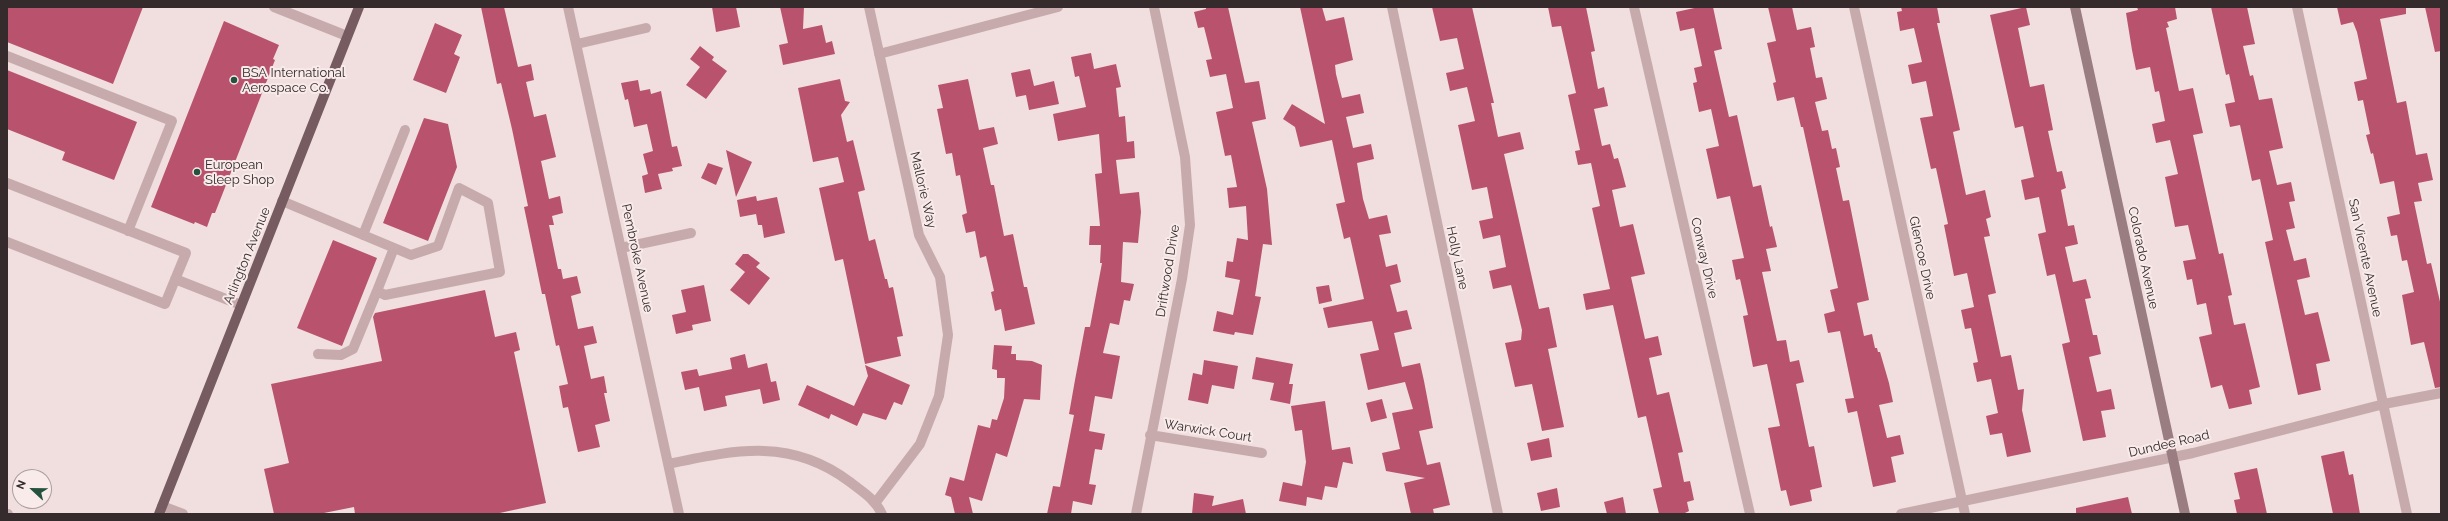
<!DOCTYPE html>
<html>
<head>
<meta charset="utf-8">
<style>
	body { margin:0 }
	#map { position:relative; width:2448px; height:521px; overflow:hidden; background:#f0dfde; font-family:Raleway,sans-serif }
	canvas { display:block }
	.frame { position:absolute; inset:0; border:8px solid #352a2c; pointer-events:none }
	.north { position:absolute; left:12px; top:469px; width:40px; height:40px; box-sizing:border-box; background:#f8ebea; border:1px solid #aa9e9e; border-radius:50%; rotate:292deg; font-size:11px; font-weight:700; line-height:16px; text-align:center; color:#352a2c }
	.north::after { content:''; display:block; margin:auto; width:14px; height:18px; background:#24523e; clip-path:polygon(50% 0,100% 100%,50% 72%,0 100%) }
</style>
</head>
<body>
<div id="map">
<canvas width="2448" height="521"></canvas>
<div class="frame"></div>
<div class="north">N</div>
</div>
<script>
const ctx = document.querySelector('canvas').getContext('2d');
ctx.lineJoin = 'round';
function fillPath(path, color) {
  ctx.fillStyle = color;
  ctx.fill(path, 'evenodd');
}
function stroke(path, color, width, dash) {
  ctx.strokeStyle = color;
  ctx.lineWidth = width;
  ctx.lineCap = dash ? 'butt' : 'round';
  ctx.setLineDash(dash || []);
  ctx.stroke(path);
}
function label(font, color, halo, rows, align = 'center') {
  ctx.font = font + ' Raleway,sans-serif';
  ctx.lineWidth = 4;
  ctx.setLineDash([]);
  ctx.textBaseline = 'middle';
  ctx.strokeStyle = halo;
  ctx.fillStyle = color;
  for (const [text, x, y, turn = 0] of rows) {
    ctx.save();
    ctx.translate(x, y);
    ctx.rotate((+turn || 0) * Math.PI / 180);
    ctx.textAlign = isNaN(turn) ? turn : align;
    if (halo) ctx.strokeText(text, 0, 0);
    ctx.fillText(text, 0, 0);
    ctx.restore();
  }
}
fillPath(new Path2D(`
	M7 7H143L113 84 7 42Z
	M481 7H504L518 67 531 64 534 80 526 82 534 117 546 114 556 157 541 161 549 199 560 196 563 213 552 216 554 225H549L558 269H561L563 279 577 276 581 293 571 296 578 329 593 326 597 343 584 346 591 379 604 376 607 393H604L610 421 595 425 600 447 578 452 568 407 563 408 559 386 568 384 559 345 556 346 545 294H542L524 207 528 206 512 129 501 83 497 84Z
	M712 7H736L740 27 716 32Z
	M780 7H804L803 29 822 25 826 43 832 41 835 54 783 65 779 45 788 43Z
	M1206 7H1228L1245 83 1259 81 1266 119 1252 122 1267 189 1272 245 1263 244 1255 296 1261 297 1253 335 1235 332 1234 335 1213 331 1217 311 1233 315 1240 280 1225 277 1227 261 1233 262 1237 238 1248 240 1246 206 1229 208 1227 188 1237 187 1231 155 1225 156 1216 112 1233 108 1226 74 1210 77 1206 60 1212 59 1204 27 1198 28 1194 12 1206 9Z
	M1300 7H1322L1326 21 1344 17 1353 60 1335 65 1336 74 1342 98 1360 94 1364 113 1346 117 1353 148 1371 144 1374 159 1357 163 1363 199 1369 219 1387 215 1391 233 1379 235 1386 267 1397 264 1401 282 1390 285 1397 312 1407 310 1412 329 1394 333 1402 367 1420 363 1424 381 1433 428 1419 431 1427 465 1440 462 1450 505 1433 509 1434 514H1411L1404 483 1425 478 1386 471 1382 453 1400 449 1392 413 1413 409 1405 382 1368 390 1360 354 1379 350 1372 321 1328 328 1323 308 1364 299 1350 237 1344 239 1336 204 1345 202 1332 140 1300 147 1295 127 1283 119 1292 104 1325 124Z
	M1432 7H1472L1494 103H1491L1498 137 1520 132 1524 149 1504 154 1539 309 1549 307 1557 347 1548 349 1564 427 1542 431 1532 384 1515 387 1505 343 1521 340 1522 330 1511 285 1493 289 1489 271 1506 267 1500 235 1483 239 1479 221 1493 218 1487 187 1472 190 1458 125 1475 121 1467 87 1450 91 1446 73 1464 69 1457 38 1440 41Z
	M1548 7H1586L1595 51 1591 52 1598 89 1604 87 1608 106 1594 109 1602 146 1610 144 1614 159 1618 158 1621 168 1626 187 1612 190 1620 227 1633 224 1645 274 1631 277 1645 339 1658 336 1662 355 1649 358 1657 395 1669 392 1683 452 1678 453 1684 482 1690 481 1694 500 1687 502 1689 511 1683 514H1659L1653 489 1662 487 1646 416 1638 418 1613 305 1586 310 1583 294 1610 289 1592 208 1600 206 1591 163 1578 165 1575 151 1580 150 1568 95 1576 93 1561 26 1552 27Z
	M1699 7H1713L1722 49 1714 51 1729 117 1737 115 1753 187 1761 185 1770 227 1772 226 1777 247 1766 249 1771 271 1762 272 1777 341 1786 340 1790 362 1799 360 1804 382 1796 384 1809 447 1814 446 1822 487 1810 490 1812 501 1790 506 1786 490 1781 491 1768 428 1780 426 1767 364 1753 367 1743 316 1748 315 1740 279 1736 280 1732 260 1744 258 1730 196 1717 199 1706 149 1719 146 1711 109 1699 112 1693 83 1697 82 1694 68 1702 66 1694 28 1680 31 1676 12Z
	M1768 7H1792L1797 30 1811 27 1815 47 1810 48 1816 78 1822 77 1827 99 1815 102 1822 131 1828 130 1832 149 1836 148 1840 167 1836 168 1843 201 1849 200 1869 300 1857 303 1864 336 1872 334 1875 348H1877L1878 352H1880L1889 383 1893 402 1879 405 1887 438 1900 435 1904 454 1891 457 1896 482 1873 487 1857 411 1848 413 1845 399 1854 398 1840 331 1828 333 1824 314 1835 311 1830 290 1838 288 1803 127H1801L1794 97 1777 101 1773 83 1776 82 1767 43 1776 41Z
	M1901 7H1937L1940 23H1937L1960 130 1953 132 1966 195 1985 190 1991 217 1986 219 1990 236 1984 237 1996 293 1988 295 2001 357 2011 355 2018 390 2024 389 2022 410 2031 452 2007 457 2002 433 1990 435 1986 416 1998 413 1991 379 1977 382 1973 363 1978 362 1971 328 1965 329 1961 310 1974 307 1967 273 1954 276 1944 225 1948 224 1936 168 1931 169 1920 118 1933 116 1926 81 1912 84 1908 65 1922 62 1914 28 1900 31 1897 12 1902 11Z
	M2026 7 2030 25 2018 28 2030 87 2044 84 2053 130 2048 131 2057 172 2062 171 2066 188 2061 190 2068 226 2074 225 2078 244 2065 247 2073 282 2086 279 2091 298 2085 299 2093 335H2097L2101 354 2089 357 2097 392 2111 389 2115 409 2101 411 2106 437 2083 441 2062 344 2070 342 2055 274 2047 276 2038 234 2046 232 2039 197 2025 200 2021 180 2034 177 2023 126 2015 128 1990 15Z
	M2137 7H2175L2177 19 2167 22 2169 27 2166 28 2179 91 2193 88 2203 133 2193 135 2219 254 2223 253 2232 295 2228 296 2234 325 2245 323 2260 387 2249 390 2252 404 2229 409 2222 385 2211 388 2199 337 2212 334 2206 303 2197 305 2192 279 2187 280 2183 261 2196 259 2188 225 2175 227 2165 177 2178 174 2170 140 2156 143 2152 124 2165 121 2159 91 2155 92 2150 67 2136 70 2132 50 2126 13 2138 10Z
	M2211 7H2247L2255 44 2243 46 2250 76 2253 75 2259 100 2272 98 2283 148 2269 151 2277 185 2291 182 2295 201 2289 202 2295 228 2286 230 2294 261 2306 258 2310 277 2297 280 2305 315 2318 312 2330 361 2316 364 2321 390 2298 395 2265 242 2273 240 2260 179 2252 181 2240 125 2230 127 2225 104 2235 102 2229 74 2226 75Z
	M2337 7H2406V14L2380 19 2397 103 2406 101 2416 155 2427 153 2433 180 2418 183 2422 201 2414 202 2427 264 2431 263 2441 306V387L2435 388 2424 342 2411 345 2402 295 2414 292 2407 260 2402 261 2397 235 2391 236 2387 217 2400 214 2394 181 2380 184 2373 153 2371 154 2366 135 2370 134 2363 100 2358 101 2354 82 2367 79 2357 32 2353 22 2341 25Z
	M2425 7H2441V51L2435 52Z
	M224 21 279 45 273 59 275 60 215 213H212L207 227 195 222 194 224 151 207Z
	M435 23 462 35 454 54 460 57 446 93 413 80Z
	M700 46 714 57 712 60 727 71 706 99 686 85 700 67 690 59Z
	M1091 53 1094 69 1116 64 1121 87 1116 88 1119 117 1125 116 1127 142 1134 141 1135 158 1116 160 1120 194 1139 192 1141 212 1138 243 1123 242 1121 282 1134 284 1130 301 1124 300 1119 325 1110 323 1103 353 1120 356 1112 399 1095 396 1089 431 1105 434 1102 450 1095 449 1089 484 1096 485 1092 505 1073 501 1071 514H1047L1053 486 1060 487 1074 415 1069 414 1075 380 1085 327H1090L1102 263H1100L1101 245H1089L1090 226H1100L1095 174 1102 173 1099 134 1058 141 1053 114 1086 107 1079 76 1075 77 1071 57Z
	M1030 69 1034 86 1054 81 1059 104 1029 110 1026 95 1016 97 1011 73Z
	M7 70 137 122 114 180 62 160 65 152 7 129Z
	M840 79 845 101 850 102 841 115 847 142 853 140 865 190 858 192 869 241 875 239 885 279H887L889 288 893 287 903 336 897 337 901 356 865 364 843 259 835 261 819 188 844 182 838 157 813 162 798 88Z
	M968 79 979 130 994 127 998 144 983 148 991 185H994L1004 236 1013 234 1024 287H1027L1035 324 1005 331 1001 309 995 311 991 292 994 291 986 256 980 258 975 231 966 233 962 215 967 213 960 175 956 176 952 153 946 154 937 109 943 108 938 85Z
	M638 80 640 91 650 89 651 94 661 91 672 147 677 146 682 166 672 168 673 171 658 174 662 189 645 193 642 176 648 174 643 154 653 151 647 124 634 127 628 99 625 100 621 83Z
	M424 118 448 124 457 167 428 241 383 223Z
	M726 150 752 162 736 197Z
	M708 163 723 168 716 185 701 178Z
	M756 196 757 201 777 197 785 233 764 238 762 225H758L756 214 740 217 737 200Z
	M333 240 377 258 342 346 297 328Z
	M743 254H748L760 263 756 267 770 278 749 305 730 290 745 272 735 264Z
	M704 285 711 321 692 325 693 330 676 334 672 315 686 312 681 290Z
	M1329 285 1332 301 1319 304 1316 287Z
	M485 290 495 337 516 332 520 350 514 352 546 503 495 514H355L354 507 319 514H274L264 469 289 463 271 384 382 361 373 317 375 313Z
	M994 345 1012 346 1011 354H1016V360L1032 361 1042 365 1040 400 1024 399 1007 457 996 453 982 501 969 497 973 514H955L951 497 945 495 950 477 964 481 978 425 990 428 992 419 997 420 1004 398 1005 378H997V370L992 369Z
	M745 354 748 368 767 363 771 382 776 381 780 400 763 404 760 389 725 396 727 406 704 411 699 387 685 390 681 372 697 369 699 376 732 369 730 358Z
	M1256 357 1293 364 1289 384H1293L1290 404 1270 400 1274 383 1252 379Z
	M1204 360 1238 366 1234 389 1212 385 1208 404 1188 400 1193 373 1202 375Z
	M865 365 910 385 902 405 894 402 886 420 863 413 857 426 831 414 829 419 798 405 807 385 854 406 868 376Z
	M1382 399 1387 418 1371 422 1366 403Z
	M1325 401 1332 450 1350 447 1353 464 1343 462 1337 488 1325 486 1322 500 1307 497 1306 506 1279 501 1283 482 1302 486 1306 462 1302 430 1295 431 1291 406Z
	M1549 438 1552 457 1531 461 1527 443Z
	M2344 451 2349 475 2353 474 2360 514H2333L2321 456Z
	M2257 468 2267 514H2237L2234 500 2240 499 2234 473Z
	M1557 488 1560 507 1541 511 1537 493Z
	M1194 493 1214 496 1212 506 1243 499 1246 514H1192Z
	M1623 497 1626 514H1607L1604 502Z
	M2128 497 2132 514H2076V508Z`), '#b9536d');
stroke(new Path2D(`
	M274 7 347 36
	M7 56 172 121 128 231
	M7 183 186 253 165 304 7 242
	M282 201 411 255 438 246 459 188 488 203 500 272 385 295 377 291 394 248
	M363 235 405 130
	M175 279 241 305
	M318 354 341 355 353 349 377 291
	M162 506 183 514`), '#c7abac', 10);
stroke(new Path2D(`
	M568 7 679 514
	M869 7 919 235 940 277 948 335 939 396 920 444 876 502
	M1392 7 1498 514
	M1634 7 1750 514
	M1854 7 1965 514
	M2297 7 2407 514
	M577 44 646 28
	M879 54 1058 7
	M621 248 691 233
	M1150 435 1262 453
	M668 464C735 450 791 437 850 482 863 492 875 499 882 514
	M7 514H8
	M1136 514 1182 279 1190 225 1185 157 1154 7
	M1901 514 2193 453 2384 404 2441 393`), '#c7abac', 10);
stroke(new Path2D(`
	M2075 7 2185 514`), '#9a7d81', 10);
stroke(new Path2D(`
	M159 514 359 7`), '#765c60', 10);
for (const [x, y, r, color] of [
	[234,80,4,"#24523e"],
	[197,172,4,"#24523e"]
]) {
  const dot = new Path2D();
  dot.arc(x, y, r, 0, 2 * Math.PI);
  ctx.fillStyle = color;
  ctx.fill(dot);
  stroke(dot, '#f8ebea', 1.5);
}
label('13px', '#352a2c', '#f8ebea', [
	["BSA International",242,73],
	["Aerospace Co.",242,88],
	["European",205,165],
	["Sleep Shop",205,180]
], 'left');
label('13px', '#352a2c', '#f8ebea', [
	["Mallorie Way",923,190,77],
	["Arlington Avenue",247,256,-68],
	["Pembroke Avenue",637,258,78],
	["Holly Lane",1457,258,78],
	["Conway Drive",1704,258,77],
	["Glencoe Drive",1922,258,78],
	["Colorado Avenue",2143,258,78],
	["San Vicente Avenue",2365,258,78],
	["Driftwood Drive",1168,271,-81],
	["Warwick Court",1208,431,9],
	["Dundee Road",2169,444,-13]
]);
</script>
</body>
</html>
